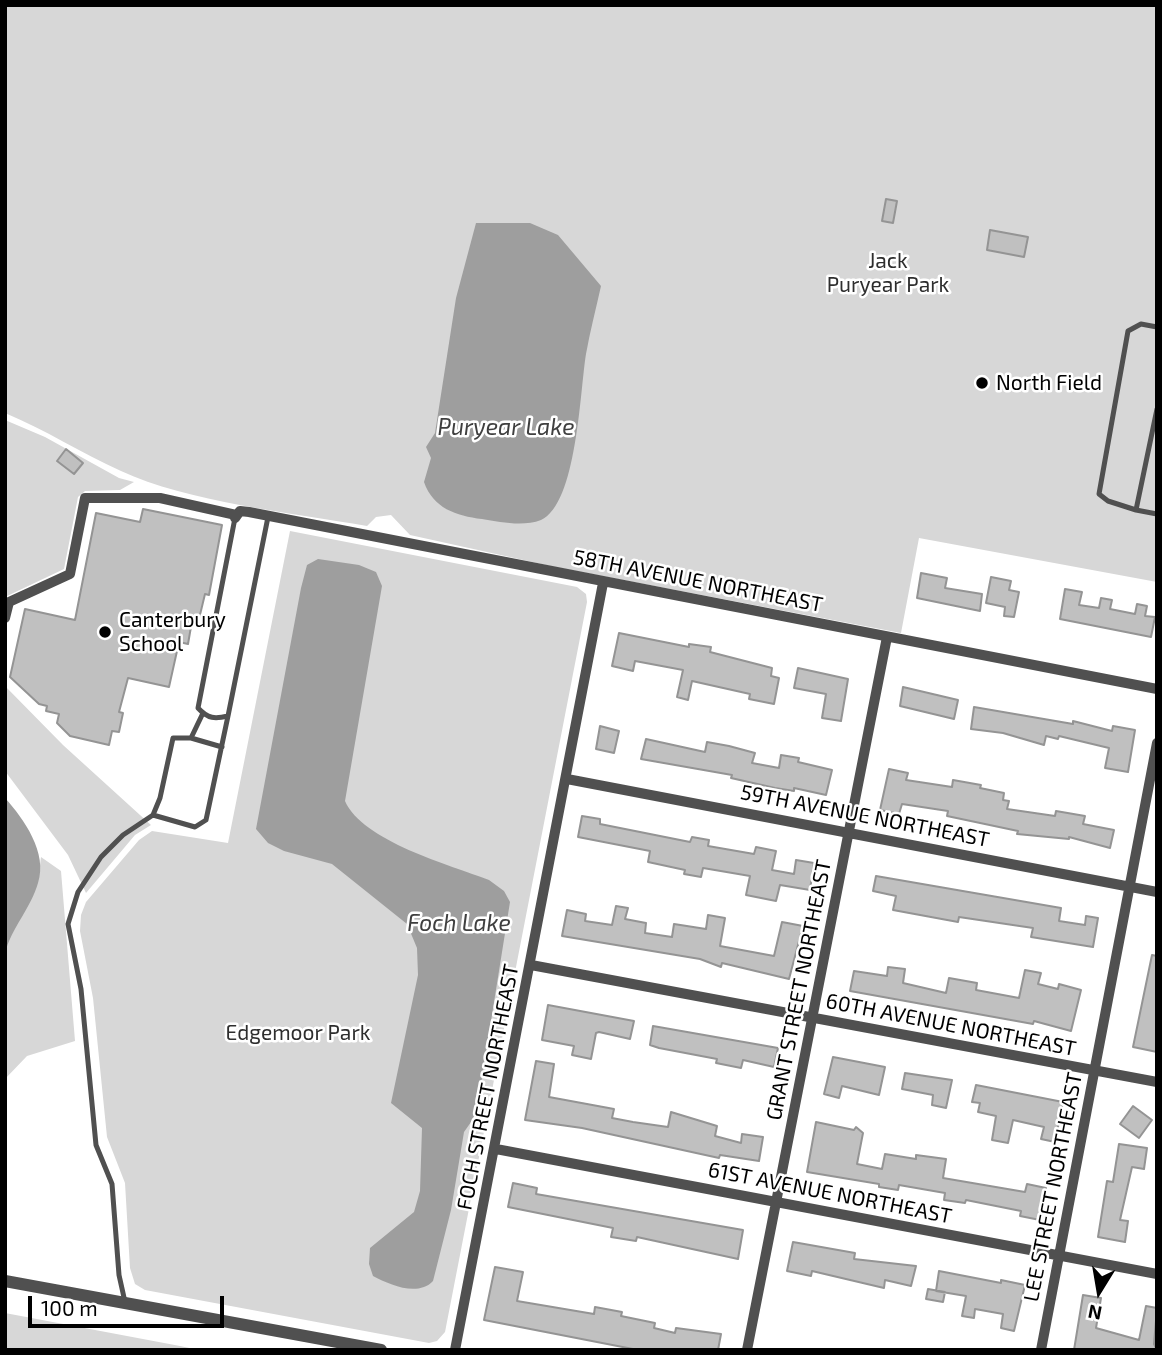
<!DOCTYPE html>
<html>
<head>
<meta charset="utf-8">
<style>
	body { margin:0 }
	#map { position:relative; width:1162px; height:1355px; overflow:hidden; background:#fff; font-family:"Exo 2",sans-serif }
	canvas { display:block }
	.frame { position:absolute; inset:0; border:7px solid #000; pointer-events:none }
	.north { position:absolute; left:1064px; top:1257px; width:70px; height:70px; -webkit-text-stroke:5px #fff; paint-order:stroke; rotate:191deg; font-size:19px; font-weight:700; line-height:28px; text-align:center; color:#000 }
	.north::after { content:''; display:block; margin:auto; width:24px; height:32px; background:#000; clip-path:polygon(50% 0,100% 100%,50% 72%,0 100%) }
	.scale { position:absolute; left:28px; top:1296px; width:196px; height:32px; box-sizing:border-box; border:4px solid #000; border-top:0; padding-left:9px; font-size:21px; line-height:24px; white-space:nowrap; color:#000; -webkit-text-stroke:5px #fff; paint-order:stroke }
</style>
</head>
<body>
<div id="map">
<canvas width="1162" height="1355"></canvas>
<div class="frame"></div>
<div class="north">N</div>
<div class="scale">100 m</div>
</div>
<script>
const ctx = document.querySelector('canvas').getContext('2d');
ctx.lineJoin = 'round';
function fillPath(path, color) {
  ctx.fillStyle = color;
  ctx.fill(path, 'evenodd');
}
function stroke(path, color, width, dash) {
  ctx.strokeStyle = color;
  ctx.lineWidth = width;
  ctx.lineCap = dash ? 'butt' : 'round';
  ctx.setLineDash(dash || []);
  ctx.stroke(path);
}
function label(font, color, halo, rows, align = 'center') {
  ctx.font = font + ' "Exo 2",sans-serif';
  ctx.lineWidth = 5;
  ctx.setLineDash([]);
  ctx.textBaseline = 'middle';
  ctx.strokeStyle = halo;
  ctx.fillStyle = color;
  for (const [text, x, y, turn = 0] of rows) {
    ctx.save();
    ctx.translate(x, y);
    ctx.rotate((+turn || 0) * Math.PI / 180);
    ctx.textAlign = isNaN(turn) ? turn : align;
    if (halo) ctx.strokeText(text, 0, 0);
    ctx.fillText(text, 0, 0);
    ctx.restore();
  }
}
fillPath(new Path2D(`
	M5 5H1157V582L919 538 901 633 555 567 410 535 391 515 376 517 367 526C293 513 187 502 121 471 81 453 46 430 5 413Z
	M5 420 45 437 119 478 134 482 120 490 85 491 78 497 64 569 5 597Z
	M290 531 577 587 586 594 587 602 445 1332 437 1341 429 1343 145 1290 135 1284 130 1268 125 1183 107 1137 93 998 80 931 81 915 86 902 139 840 152 831 228 843Z
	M5 686 63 745 151 825 135 835 86 893 68 855 5 771Z
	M41 857 61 871 75 1041 27 1056 5 1079V953C14 915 37 898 41 857Z
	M5 1313 180 1346 199 1350H5Z`), '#d7d7d7');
fillPath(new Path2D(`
	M476 223H530L558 235 601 286C596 309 590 331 586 354 580 390 577 504 541 520 523 527 500 522 482 519 456 516 433 508 424 482L431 458 426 447 435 433 456 298Z
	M318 559 359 565 376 572 382 586 345 801C362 841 450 865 489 880L504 891 510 902 476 1115 464 1132 451 1210 433 1281C418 1297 390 1285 373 1276L369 1264 370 1248 414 1212 420 1191 422 1128 391 1103 418 975 417 948 407 924 332 864 284 851 268 843 256 829 301 588 307 565Z
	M5 798C24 819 48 853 38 883 31 908 12 927 5 953Z`), '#9e9e9e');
const building = new Path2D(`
	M886 199 897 201 893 223 882 221Z
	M990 230 1028 237 1024 257 987 250Z
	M66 449 83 463 74 474 57 461Z
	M143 509 222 525 209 595 205 594 199 619 192 621 188 644 179 642 169 687 128 678 119 712 123 713 119 732 112 731 109 745 70 736 57 723 59 714 46 711 47 706 39 704 10 677 25 609 75 620 96 513 140 522Z
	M921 573 947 578 945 588 982 594 980 611 917 598Z
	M991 577 1011 581 1009 590 1019 592 1014 617 1004 616 1005 607 986 603Z
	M1065 589 1082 592 1079 605 1099 608 1101 598 1112 600 1110 609 1135 614 1137 604 1147 606 1145 616 1155 617 1151 637 1060 619Z
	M619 633 689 647V644L711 647 710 652 772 668 771 676 779 678 774 704 749 699 750 694 692 681 688 700 677 697 683 670 635 661 633 671 612 666Z
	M798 668 848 679 841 721 822 718 826 694 794 688Z
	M903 687 958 700 954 719 900 706Z
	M974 707 1073 724V721L1112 731 1113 726 1135 730 1128 772 1105 768 1109 748 1059 736 1058 739 1046 736 1044 745 1003 733 971 729Z
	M600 726 619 731 614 753 596 749Z
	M646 739 705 752 707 742 729 746 755 753 752 763 779 768 781 755 799 758 798 762 832 770 826 795 794 788V791L775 788 731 778 732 775 641 759Z
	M889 769 908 773 906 780 952 787 953 780 981 785 980 788 1004 793 1003 800 1009 801 1007 809 1055 816 1056 811 1085 816 1083 824 1114 830 1110 848 1069 837V839L1017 834 1018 831 947 816 948 811 902 804 899 814 880 810Z
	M582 816 600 819V824L690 842 692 837 709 840 708 846 754 854 756 847 776 851 772 870 794 874 796 860 814 863 810 890 780 885 776 901 746 895 750 876 703 868 701 877 684 874 685 870 648 862 650 851 578 837Z
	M876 876 1061 908 1059 921 1085 925 1086 916 1098 918 1093 947 1031 937 1033 928 959 917 958 922 893 910 896 896 873 891Z
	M616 906 628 908 625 919 646 923 645 933 672 937 674 924 706 929 708 915 725 918 720 946 774 956 782 922 803 926 789 979 722 963 721 967 700 959 562 936 567 910 586 914 585 921 612 925Z
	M1152 955 1157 956V1052L1133 1047Z
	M888 967 905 969 903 983 946 993 949 978 977 983 976 990 1019 998 1025 970 1041 973 1038 984 1058 989 1059 984 1081 990 1071 1031 1034 1021 1033 1024 850 991 854 971 887 976Z
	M548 1005 634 1021 630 1039 599 1032 596 1033 591 1059 572 1055 574 1046 542 1040Z
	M653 1026 778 1048 774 1067 743 1060 741 1068 716 1063 717 1059 659 1048 650 1045Z
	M833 1057 885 1067 879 1095 842 1086 839 1098 824 1094Z
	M536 1061 554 1064 549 1097 614 1109 612 1118 633 1122 668 1127 671 1112 717 1126 715 1136 741 1143 742 1134 763 1137 759 1161 720 1155 719 1158 582 1128 525 1120Z
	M905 1073 952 1080 946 1108 932 1105 933 1095 902 1089Z
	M976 1085 1063 1102 1055 1142 1041 1139 1044 1127 1013 1120 1008 1143 992 1140 996 1116 978 1112 980 1103 972 1102Z
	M1133 1106 1152 1120 1139 1138 1120 1124Z
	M816 1122 854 1130 856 1127 863 1133 857 1164 882 1169 885 1154 916 1159V1155L946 1159 943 1178 1025 1192 1027 1184 1046 1188 1040 1220 1020 1216 1021 1211 966 1200 965 1203 944 1200 945 1193 899 1185 898 1190 879 1187V1184L807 1172Z
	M1119 1144 1147 1148 1144 1169 1132 1167 1120 1220 1128 1221 1125 1242 1098 1237 1107 1181 1113 1182Z
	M513 1183 537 1188 536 1194 743 1230 738 1259 637 1237 636 1241 611 1237 613 1228 508 1207Z
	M793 1242 855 1253 854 1259 916 1266 911 1286 885 1280 884 1288 812 1271 811 1276 787 1271Z
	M495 1267 523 1272 517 1301 594 1314 595 1307 622 1312 621 1316 655 1323 654 1328 675 1333 676 1328 721 1334 718 1350H638L484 1320Z
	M939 1271 1001 1283V1280L1025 1285 1014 1331 1001 1328 1003 1314 975 1309 974 1318 962 1316 966 1296 936 1291Z
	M928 1289 945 1292 943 1302 926 1299Z
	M1083 1295 1101 1298 1096 1328 1139 1340 1146 1306 1157 1308 1154 1344 1157 1350H1074Z`);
fillPath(building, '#c0c0c0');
stroke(building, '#949494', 2);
stroke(new Path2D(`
	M1157 409 1136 510 1157 514
	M1136 510 1108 501 1099 494 1128 331 1141 324 1157 327
	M235 518 198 708C208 719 215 719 228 716L268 517
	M203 713 191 738H173L160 798 153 815 195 827 206 820 228 716
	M191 738 222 747
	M125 1302 119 1275 112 1184 96 1145 81 989 68 924 78 892 101 857 123 835 153 815`), '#505050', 5);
stroke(new Path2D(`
	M235 518 240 511 249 512 1157 689
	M5 618 9 602 70 574 85 498H160L236 515
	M567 779 1157 892
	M531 965 1157 1082
	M496 1149 1157 1274
	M455 1350 603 583
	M747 1350 887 637
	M1041 1350 1157 743`), '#505050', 10);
stroke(new Path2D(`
	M5 1281 381 1350`), '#505050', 12);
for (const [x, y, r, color] of [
	[982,383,7,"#000"],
	[105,632,7,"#000"]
]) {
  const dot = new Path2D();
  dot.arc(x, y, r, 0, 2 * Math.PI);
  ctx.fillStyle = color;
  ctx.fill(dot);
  stroke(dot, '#fff', 2.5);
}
label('21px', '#2e2e2e', '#fff', [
	["Jack",888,261],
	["Puryear Park",888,285],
	["Edgemoor Park",298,1033]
]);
label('21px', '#000', '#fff', [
	["North Field",996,383],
	["Canterbury",119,620],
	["School",119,644]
], 'left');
label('21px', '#000', '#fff', [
	["58TH AVENUE NORTHEAST",698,581,11],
	["59TH AVENUE NORTHEAST",865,816,11],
	["GRANT STREET NORTHEAST",799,990,-79],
	["60TH AVENUE NORTHEAST",951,1025,11],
	["FOCH STREET NORTHEAST",488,1087,-79],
	["LEE STREET NORTHEAST",1053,1187,-79],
	["61ST AVENUE NORTHEAST",830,1193,11]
]);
label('italic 23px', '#3f3f3f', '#fff', [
	["Puryear Lake",506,427],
	["Foch Lake",459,923]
]);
</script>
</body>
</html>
